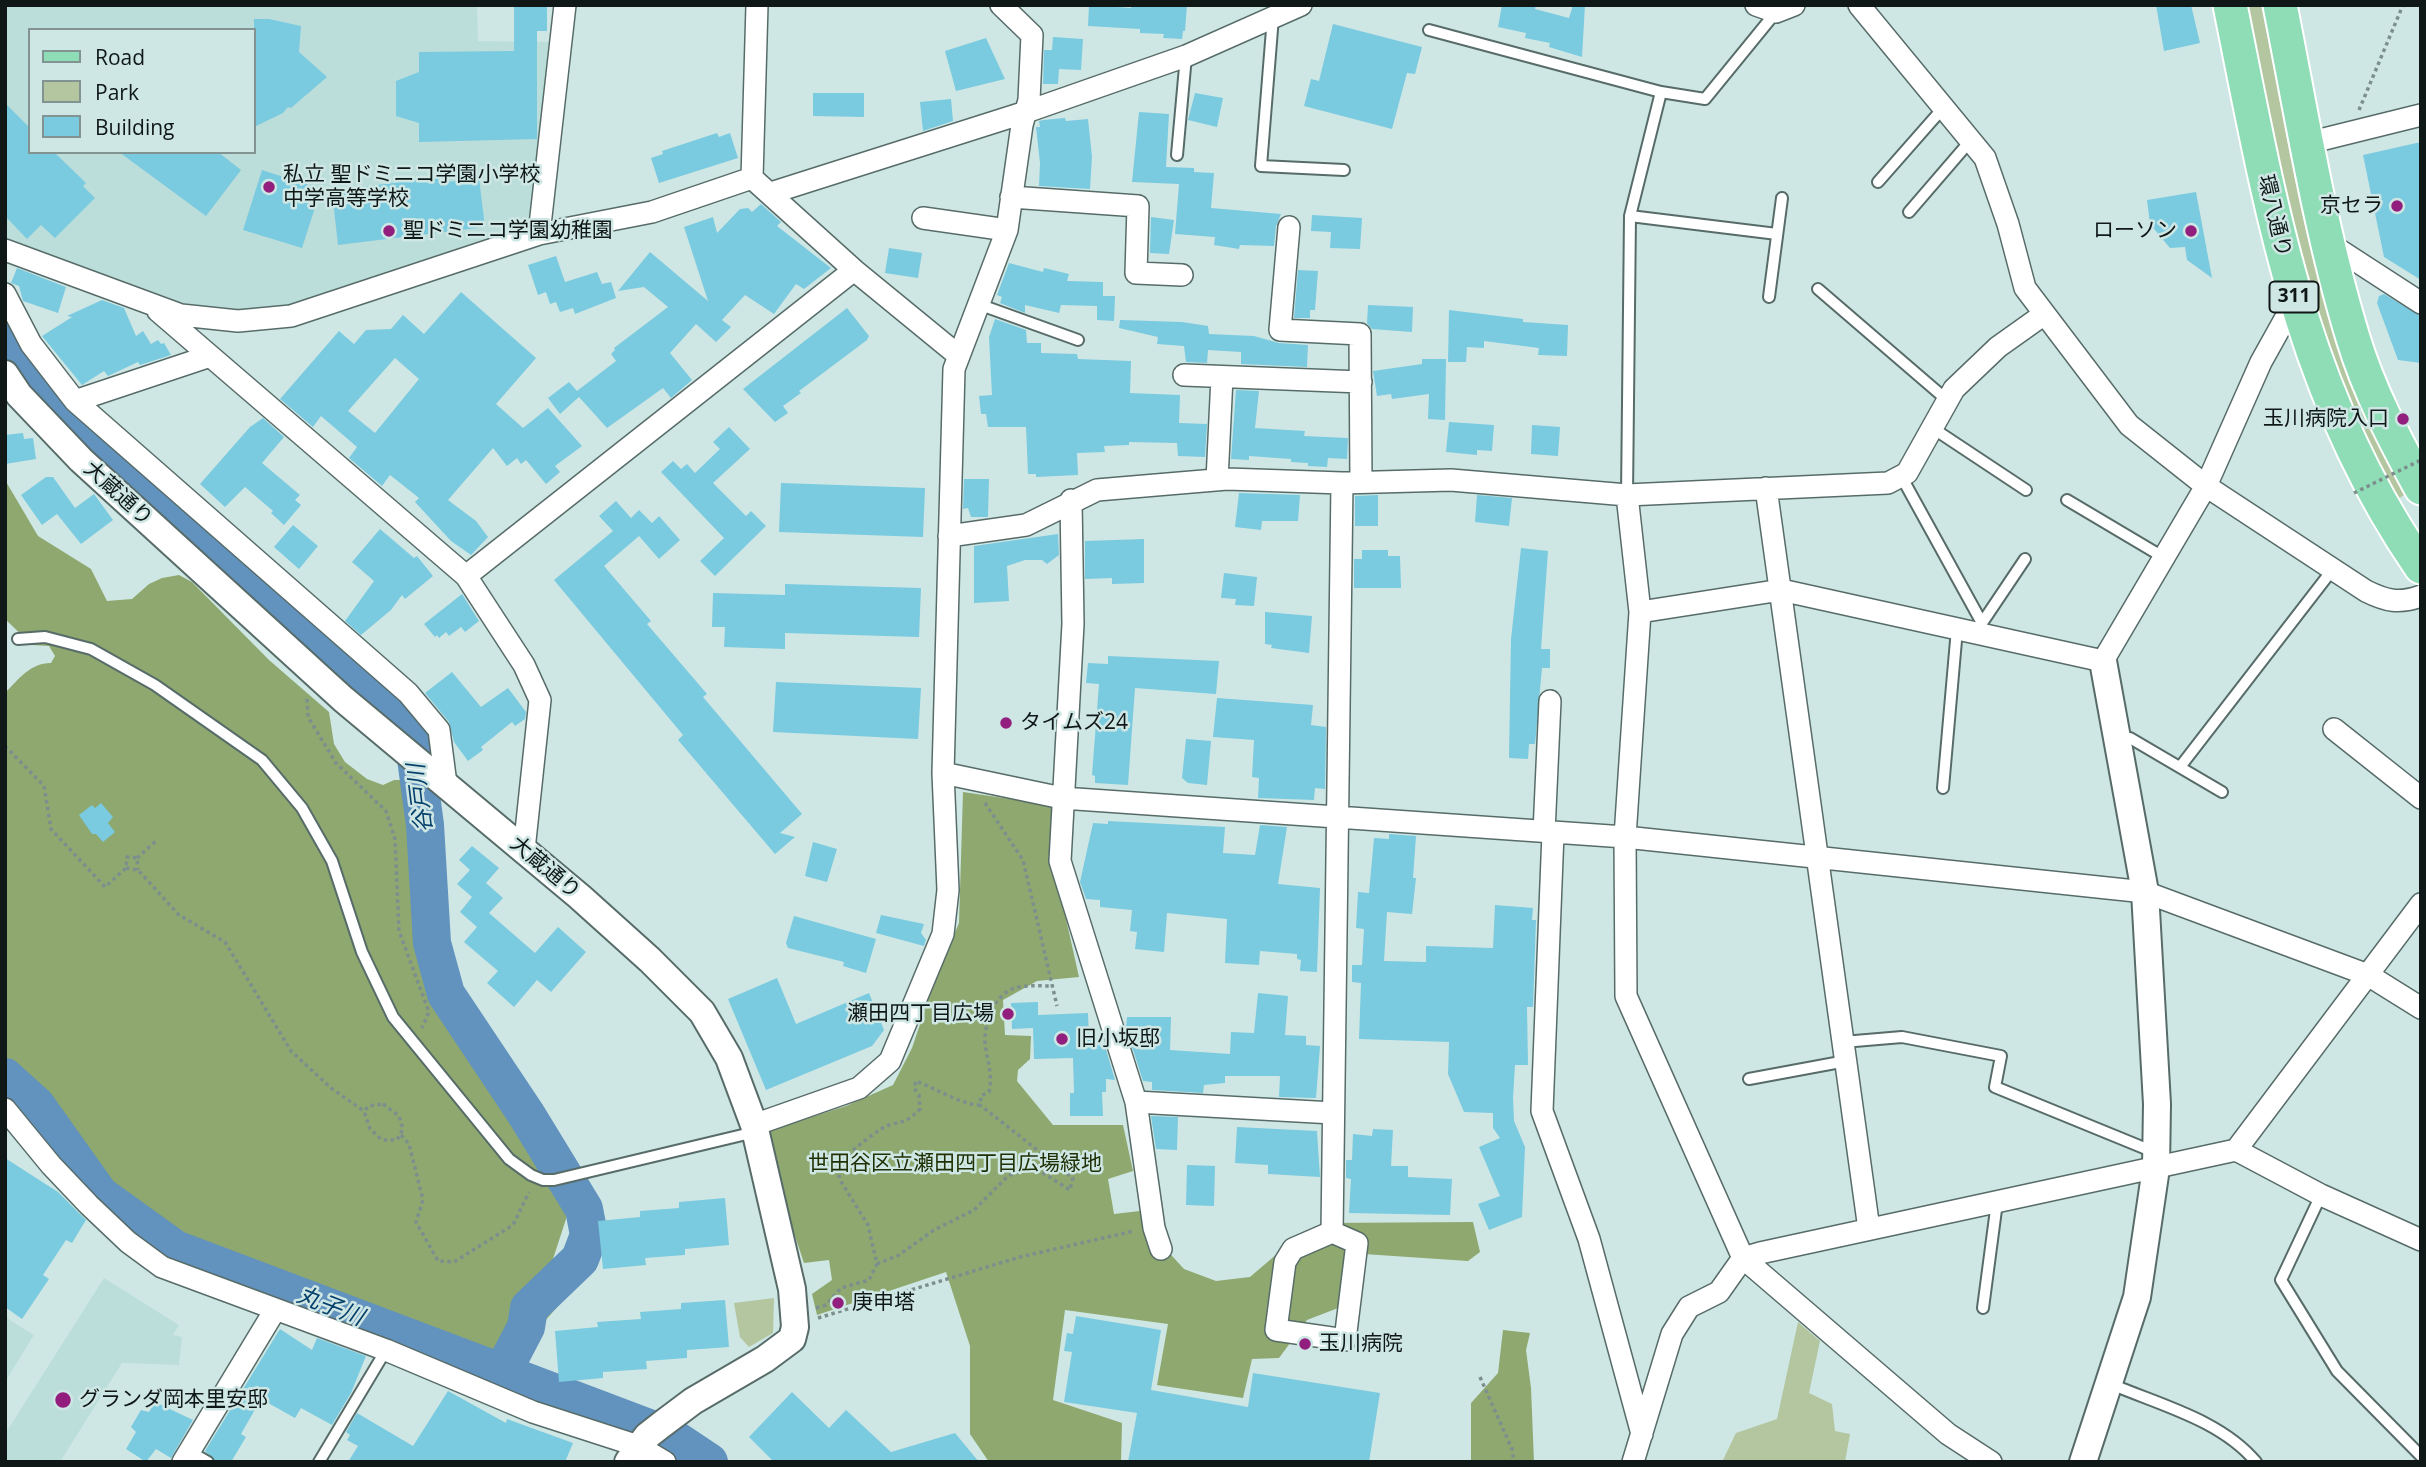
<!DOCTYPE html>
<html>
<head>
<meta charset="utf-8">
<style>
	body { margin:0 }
	#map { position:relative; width:2426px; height:1467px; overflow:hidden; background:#cfe7e4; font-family:"Open Sans",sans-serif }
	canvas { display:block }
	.frame { position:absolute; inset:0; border:7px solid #0f1817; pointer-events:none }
	.legend { position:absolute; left:28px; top:28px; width:228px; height:126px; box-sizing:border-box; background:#cfe7e4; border:2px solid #829492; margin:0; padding:9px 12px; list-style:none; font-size:21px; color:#0f1817 }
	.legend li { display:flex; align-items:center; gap:14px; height:35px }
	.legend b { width:35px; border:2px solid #829492 }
</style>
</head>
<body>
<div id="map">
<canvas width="2426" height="1467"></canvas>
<div class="frame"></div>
<ul class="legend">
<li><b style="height:9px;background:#8eddb6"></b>Road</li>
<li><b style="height:19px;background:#b3c69f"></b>Park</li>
<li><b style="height:19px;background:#7acae0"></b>Building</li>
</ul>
</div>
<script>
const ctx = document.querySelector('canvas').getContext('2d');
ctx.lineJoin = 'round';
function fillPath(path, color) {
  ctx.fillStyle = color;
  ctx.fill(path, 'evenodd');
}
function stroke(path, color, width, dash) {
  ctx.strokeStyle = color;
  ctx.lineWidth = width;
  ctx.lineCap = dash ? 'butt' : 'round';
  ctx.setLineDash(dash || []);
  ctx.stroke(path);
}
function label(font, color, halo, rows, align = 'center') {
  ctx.font = font + ' "Open Sans","Noto Sans JP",sans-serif';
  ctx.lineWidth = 5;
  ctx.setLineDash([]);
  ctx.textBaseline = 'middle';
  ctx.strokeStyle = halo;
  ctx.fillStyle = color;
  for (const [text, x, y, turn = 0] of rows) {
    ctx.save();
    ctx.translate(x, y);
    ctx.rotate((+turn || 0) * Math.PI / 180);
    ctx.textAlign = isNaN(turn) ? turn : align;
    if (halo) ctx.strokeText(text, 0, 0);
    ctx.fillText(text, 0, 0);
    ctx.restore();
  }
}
fillPath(new Path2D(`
	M5 5H477L478 41 554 42 528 222 520 233 319 299 263 311 215 310 179 302 5 239ZM30 30H254V152H30Z
	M104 1278 179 1325 173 1335 182 1337 179 1365 122 1363 60 1462H5V1434Z
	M5 1317 34 1335 5 1382Z`), '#bcdeda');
fillPath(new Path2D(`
	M2245 5H2261C2284 116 2300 231 2336 338 2355 393 2378 445 2404 495L2398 499C2307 350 2281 173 2245 5Z
	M774 1298 773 1333 749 1347 740 1337 734 1303Z
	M1798 1322 1820 1341 1809 1393 1832 1404 1835 1431 1850 1434 1845 1462H1722L1736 1433 1777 1419Z`), '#b3c69f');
fillPath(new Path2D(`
	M5 480 38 536 91 569 107 601 132 599 149 584 162 578 179 575 192 582 269 660 329 712 334 744 345 762 367 779 383 785 394 780H405L412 786 416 804 413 903 419 934 442 1007 506 1107 510 1122 552 1191 567 1197V1216L552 1262 560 1292 559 1305 537 1330 518 1362 495 1373C441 1354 391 1328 338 1306 275 1281 204 1265 148 1224 105 1192 80 1150 48 1107 38 1093 19 1080 5 1068V693C19 679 30 663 51 663L55 656 49 646 32 645 5 619Z
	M963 792 1052 805 1053 861 1079 977 1037 981 1003 1000 1005 1035 1031 1036 1030 1059 1018 1070 1017 1081 1053 1125H1123L1133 1171 1108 1179 1114 1214 1140 1211 1142 1223 1184 1269 1216 1281 1250 1277 1292 1241 1323 1223 1473 1222 1480 1252 1468 1261 1349 1253 1338 1308 1307 1320 1279 1358 1252 1359 1243 1398 1157 1385 1168 1324 1065 1310 1053 1400 1122 1423 1121 1462H989L970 1434V1346L946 1272 817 1315 812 1294 832 1280 829 1260 804 1263 789 1218 770 1130 846 1106 893 1085 912 1048 937 974 959 923Z
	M1503 1330 1530 1333 1526 1350 1531 1388 1534 1462H1471V1403L1498 1373Z`), '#8ea86f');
stroke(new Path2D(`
	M5 325 44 389 81 430 404 715 412 729 425 825 432 943 446 994 526 1114 584 1209 589 1235 580 1259 529 1308 526 1327 502 1373
	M5 1077 36 1105 100 1195 175 1249 670 1436 709 1462`), '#6292be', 38);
fillPath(new Path2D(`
	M514 5H547V31H537V139L419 142V123L396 116V81L419 72V52L514 51Z
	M1089 5 1131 8 1132 5H1187L1185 31H1183L1182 39 1163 38 1164 34 1140 33V29L1088 26Z
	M1502 5H1536L1535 9 1569 18 1573 5H1585L1582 57 1549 47 1550 43 1525 38 1526 33 1498 27Z
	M2156 5H2191L2200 43 2164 51Z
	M254 19H269L301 26 299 52 327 77 291 108 288 107 283 113 254 127Z
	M1333 24 1422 47 1415 74 1407 73 1392 129 1304 106 1311 79 1319 81Z
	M1053 37 1083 39 1081 70 1059 69 1058 84H1043L1044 50H1052Z
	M986 38 1005 79 956 91 945 51Z
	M813 93H864V117L813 116Z
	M1195 93 1223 98 1217 127 1188 120Z
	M951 99 953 121 923 131 920 102Z
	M5 103 30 128V152H54L86 183 83 186 95 198 55 238 41 225 27 239 5 216Z
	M1139 112 1169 114 1166 167 1194 168V172L1214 173 1211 208 1281 214 1276 226 1274 246 1240 245 1239 249 1214 245 1215 237 1175 234 1179 184 1132 182Z
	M1065 118 1066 121 1088 119 1092 157 1090 189 1039 186 1040 163 1036 127H1040L1039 121 1043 120Z
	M717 133 719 137 730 133 738 158 659 183 651 158 663 154 662 151Z
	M2421 142V280L2384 257 2363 155Z
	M119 152H218L241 170 206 216Z
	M262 170 321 189 302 248 243 230Z
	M438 177 439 183 479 178 485 227 338 245 332 191Z
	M2196 192 2212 278 2187 260 2185 247 2170 248 2150 224 2147 200Z
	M761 204 781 222 777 226 831 268 804 289 796 284 774 314 745 295 722 320 731 327 716 342 696 324 670 353 692 380 671 398 663 388 607 428 579 397 560 414 548 398 569 382 577 391 616 361 611 354 615 350 614 348 668 307 644 287 618 291 650 252 708 301 684 227 713 217 717 233 740 209 748 208 752 212Z
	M1312 215 1362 218 1360 249 1330 248 1331 232 1311 231Z
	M1151 217 1174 220 1169 254 1150 253Z
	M889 248 922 253 918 278 885 273Z
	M556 256 565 282 597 272 602 284 611 282 616 298 575 314 573 308 560 312 556 302 550 304 546 292 538 295 528 265Z
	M1009 263 1043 272 1044 268 1069 274 1067 281 1103 282V296H1115L1114 321 1097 320V306L1061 305 1059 313 1025 305V313L1000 303 1002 297 997 295Z
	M17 268 66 287 58 313 23 301 19 286 11 283Z
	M1298 270 1318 271 1315 310H1310V318H1294Z
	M461 292 536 358 496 404 523 428 548 408 582 446 555 466 560 472 546 484 526 460 521 464 517 458 507 466 493 448 448 500 476 521 488 537 471 555 451 541 415 502 419 498 390 475 382 486 349 458 357 447 321 416 313 427 280 399 339 331 354 344 366 330 391 329 403 315 424 334ZM395 358 419 379 375 433 348 411Z
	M2384 294 2421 316V363L2398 360 2377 303 2379 296Z
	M102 300 124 308 136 336 143 331 151 344 158 340 161 344 164 343 171 355 140 365 138 362 108 376 104 371 82 385 42 336 72 317 67 316Z
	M1368 305 1413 307 1412 332 1372 329 1367 323Z
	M847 308 869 336 867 340 799 391 801 393 783 406 788 413 775 422 743 389Z
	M1449 310 1523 319V322L1568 325 1567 356 1538 355 1539 348 1484 341V348L1467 347 1466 362H1448Z
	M995 319 1026 330 1027 343H1041V353L1077 354 1078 359 1131 361 1130 393 1180 395 1179 423 1207 424 1205 457 1178 456 1177 443 1129 442V445L1104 446 1105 452 1077 453 1078 475 1036 477V474H1028L1026 427H988L986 414H981L979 396 992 395 989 337Z
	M1120 320 1182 322 1208 326 1209 334 1254 336 1279 343 1308 345 1307 367 1241 364V352L1208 350 1207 363 1186 362 1184 346 1157 344 1158 337 1119 328Z
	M1422 359H1446L1445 420 1428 419 1429 394 1392 399 1391 394 1377 396 1373 371 1422 364Z
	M1236 390 1259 391 1255 428 1305 431 1304 436 1348 438 1347 459 1328 458 1327 467 1308 466V463L1291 462V459L1249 456V460L1231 459Z
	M263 418 284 437 262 463 300 495 295 500 301 505 284 525 271 513 273 511 245 487 225 507 200 484 250 427Z
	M1449 422 1494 425 1492 451 1477 450V455L1446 452Z
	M1532 425 1560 427 1558 456 1531 454Z
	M729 427 750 449 713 483 746 516 751 511 766 526 715 576 700 561 724 538 661 472 673 461 681 469 687 464 695 473 720 449 713 442Z
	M23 433 24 439 33 438 36 459 5 464V435Z
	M46 477H53L75 508 94 494 113 520 81 544 57 514 42 525 21 495Z
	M964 479H989L988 517H971L968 508 963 509Z
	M781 483 925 488 923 537 779 532Z
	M1239 493 1300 495 1298 521H1262L1261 530 1235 527Z
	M1378 495V526H1355V496Z
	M1477 495 1512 498 1509 526 1475 522Z
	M616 501 631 518 639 510 652 523 659 516 680 540 659 559 639 536 604 566 651 621 647 624 707 694 703 697 802 814 780 833 795 837 775 854 678 740 683 735 554 580 613 531 599 516Z
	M293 525 318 546 299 569 274 547Z
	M380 529 414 558 417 556 433 576 405 599 402 595 391 610 361 635 345 621 374 581 352 562Z
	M1058 534 1059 555 1047 564 1042 560H1025L1007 566 1009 601 974 603V546Z
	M1144 539V583L1112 584V578L1085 579V541Z
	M1521 548 1548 551 1541 649H1550V668H1542L1535 744H1529L1528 759 1509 758 1511 639Z
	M1362 550H1388V556H1400L1401 588H1354V559H1362Z
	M1224 573 1257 577 1254 606 1235 605 1236 599 1221 598Z
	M785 584 921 588 919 637 785 633V649L724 647 725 627H712L713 593 785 595Z
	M462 594 479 621 465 632 461 627 449 636 446 632 439 638 437 635 435 637 424 624Z
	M1265 612 1312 616 1309 653 1271 648 1272 645 1265 644Z
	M1108 656 1219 661 1216 694 1135 688 1128 785 1095 783V776L1092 775 1099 684 1086 683 1088 663 1108 664Z
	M452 672 481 707 508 688 526 712 525 719 515 726 512 722 481 747 483 750 468 761 454 742 449 722 425 693Z
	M776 682 921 688 918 739 773 732Z
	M1217 698 1313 705 1311 725 1326 727 1325 789 1315 788 1314 800 1258 798 1259 778 1252 777 1254 740 1213 737Z
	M1186 739 1211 741 1207 785 1188 783 1182 778Z
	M101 803 113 817 108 823 115 832 103 842 96 834H92L79 815 92 805 95 808Z
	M1108 821 1225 827 1223 853 1255 855 1260 825 1287 827 1278 884 1320 888 1317 972 1300 971 1301 960 1297 959V954L1260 951 1259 965 1225 963 1227 919 1167 913 1164 952 1135 949 1137 932 1130 931 1132 910 1100 907V900L1086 899 1080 882 1093 823 1108 824Z
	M1389 834 1416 836 1413 878H1416L1412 914 1387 912 1384 961 1426 962V946L1493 948 1495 905 1533 908 1532 920H1536L1533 1007H1527L1528 1065H1515L1513 1098 1514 1121 1525 1147 1522 1217 1489 1230 1478 1204 1500 1196 1479 1147 1500 1138 1493 1128V1113L1464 1112 1448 1074 1449 1042 1359 1039 1361 983 1352 982V965H1362L1364 929 1356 928 1358 892 1369 893 1374 838 1389 839Z
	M813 842 837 849 827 882 805 876Z
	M472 846 499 868 486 883 503 898 489 913 535 953 558 927 586 952 551 992 537 980 514 1007 487 983 498 971 464 942 477 927 460 912 472 897 457 884 470 870 459 860Z
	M881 915 924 924 921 933 926 940 924 946 876 933Z
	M794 916 876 939 866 973 843 966 844 962 788 948 786 943Z
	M777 978 796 1024 869 993 884 1030 872 1046 766 1090 728 999Z
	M1258 993 1288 996 1285 1035 1306 1036V1045L1320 1046 1316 1098 1279 1097 1280 1076H1225V1083L1204 1085 1203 1093 1152 1090V1082L1143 1081 1126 1028 1127 1017H1171L1170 1050 1230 1054 1231 1032 1254 1033Z
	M1038 1002V1015L1088 1013 1089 1038 1093 1037 1094 1045 1105 1046 1115 1080 1106 1079V1092H1102L1103 1116H1070V1093H1074L1073 1058 1034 1059 1033 1028 1012 1029 1011 1003Z
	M1151 1116 1178 1117 1177 1150 1156 1149Z
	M1237 1127 1317 1131 1320 1177 1268 1174V1165L1235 1163Z
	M1373 1129 1393 1130 1391 1166H1408V1177L1452 1179 1450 1215 1349 1213 1351 1179 1346 1178V1160H1352L1353 1134 1372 1136Z
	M5 1158 58 1192 86 1220 72 1243 66 1240 43 1275 49 1279 22 1319 5 1307Z
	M1187 1165 1215 1166 1214 1206 1186 1205Z
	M725 1198 729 1245 685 1249V1255L645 1258 646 1265 603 1269 598 1221 640 1217V1211L679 1208V1202Z
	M725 1300 729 1347 687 1350V1358L646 1361 647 1369 603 1372V1378L559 1382 555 1331 598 1327 597 1322 641 1319 640 1312 681 1309V1303Z
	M1076 1316 1161 1330 1151 1390 1248 1407 1253 1373 1380 1393 1369 1462H1128L1137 1413 1064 1402 1072 1352 1064 1351 1067 1333 1073 1334Z
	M280 1329 312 1350 317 1338 366 1356 351 1393 332 1425 301 1408 295 1418 261 1399 241 1434 246 1437 231 1462H216L205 1451Z
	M448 1391 506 1423 507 1419 573 1443 565 1462H348L358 1446 347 1440 350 1435 346 1432 357 1413 413 1446Z
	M792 1392 829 1428 846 1410 891 1452 955 1433 979 1462H774L749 1437Z
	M155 1402 193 1420 171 1458 156 1449 146 1462 126 1449 136 1432 131 1427 141 1410 149 1412Z`), '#7acae0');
const service = new Path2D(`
	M1273 17 1261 166 1344 170
	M1429 30 1661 92
	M1177 155 1186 56
	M1878 182 1944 107
	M1909 212 1971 140
	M1630 216 1777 234
	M1818 289 1947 400
	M1769 297 1782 198
	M978 304 1078 340
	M1931 427 2026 490
	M1901 476 1982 623V634
	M1627 495 1630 216 1661 92 1705 99 1776 12
	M2067 500 2163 557
	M1982 623 2025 559
	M18 639 45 637 91 649 155 685 262 760 302 808 332 861 362 952 393 1017 509 1159 531 1175 543 1180H554L755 1132
	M2118 740 2130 738 2222 792
	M2180 767 2333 569
	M1943 788 1957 629
	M1843 1042 1902 1037 2001 1056 1995 1087 2154 1152
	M1749 1079 1846 1061
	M2321 1195 2281 1280 2337 1371 2421 1456
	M1983 1308 1997 1202
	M2111 1384C2160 1405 2221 1420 2256 1462
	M189 1451 208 1462
	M319 1462 386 1350`);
const minor = new Path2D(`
	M1756 5 1776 12 1794 5
	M1859 5 1985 158 2008 224 2025 288 2129 425 2206 486 2366 591C2386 601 2399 604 2421 596
	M2308 143 2421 115
	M752 178 757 5
	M771 193 1026 112 1186 56 1301 5
	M1011 197 1138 206 1136 273 1182 275
	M923 218 1007 230
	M1289 227 1280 330 1360 334 1361 482
	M539 234 565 5
	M2327 242 2421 303
	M5 250 181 315 238 321 291 316 539 234 652 212 752 178 854 270 959 356
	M5 294 31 344 75 401 408 693 439 730 446 784
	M158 311 466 576 524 665 540 700 524 850
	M1184 375 1361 382
	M75 401 210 356
	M1217 480 1222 377
	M1766 488 1869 1229
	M1627 495 1640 612 1625 837 1626 996 1743 1258 1948 1434 1991 1462
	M1071 500 1073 624 1060 861 1136 1102 1154 1228 1161 1249
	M949 536 1026 525 1097 490 1227 479 1342 483 1451 480 1627 495 1888 483 1907 473 1954 389 1998 347 2043 315
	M466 576 854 270
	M1640 612 1781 590 2103 661 2206 486 2261 362 2295 301
	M2334 729 2421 798
	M943 773 1062 798 1625 837 2145 892 2368 975 2421 1008
	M1544 832 1550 701
	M1553 833 1542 1111 1589 1239 1642 1434
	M1136 1102 1333 1113
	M5 1109 51 1165 89 1205 128 1242 162 1267 386 1350 533 1412 638 1446 665 1462
	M754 1125 859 1088 890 1061 943 934 948 890 943 773 954 369 1007 230 1022 125 1029 100 1032 35 1001 5
	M2236 1150 2421 904
	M1332 1232 1342 483
	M1332 1232 1357 1243 1345 1340 1276 1330 1285 1262 1293 1249Z
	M183 1462 275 1310
	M1633 1462 1672 1334 1689 1307 1719 1292 1743 1258 1760 1253 2236 1150 2321 1195 2421 1240`);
const tertiary = new Path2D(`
	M5 374 19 395 81 460 343 699 580 897 650 960 702 1012 729 1058 754 1125 792 1289 795 1327 792 1339 765 1359 693 1401 661 1425 647 1436 628 1462
	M2083 1462 2137 1297 2156 1168 2157 1104 2145 892 2103 661`);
const primary = new Path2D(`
	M2230 5C2271 208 2300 392 2421 567
	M2280 5C2302 116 2320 230 2353 338 2369 391 2395 440 2421 488`);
stroke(service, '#576c69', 14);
stroke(minor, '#576c69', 24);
stroke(tertiary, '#576c69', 30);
stroke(primary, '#fff', 37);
stroke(new Path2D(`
	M2359 110 2403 5
	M307 699 308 717 336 763 386 811 395 839 399 931 429 1012 422 1028
	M5 746 44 786 51 829 105 887 126 868 127 857 137 858 138 870
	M985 803 1023 860 1057 1006
	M137 858 157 840
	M126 868 138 870 179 915 225 942 291 1051 331 1088 364 1111
	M383 1104 399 1116 403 1129 397 1140H382L370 1129 364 1111 369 1106Z
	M401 1135 409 1144 423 1200 416 1222 438 1261 454 1262 513 1225 529 1192
	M877 1264 899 1255 934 1230 974 1210 1008 1176 1025 1169 1040 1171 1070 1190 1073 1178 980 1105
	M816 1308 826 1305 841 1288 869 1280 877 1264 868 1225 840 1180 837 1166C848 1153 866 1139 881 1129 897 1119 902 1128 920 1109L919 1095 914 1088 916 1081C932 1087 965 1106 980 1105L981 1096 989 1092C993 1074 987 1061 985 1043 984 1022 995 991 1019 987 1030 985 1042 986 1053 986
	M818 1318 1020 1257 1134 1231
	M1480 1377 1512 1449 1514 1462`), '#7d8f8d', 3.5, [3.5, 3.5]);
stroke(service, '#fff', 10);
stroke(minor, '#fff', 21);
stroke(tertiary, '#fff', 26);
stroke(primary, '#8eddb6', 33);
stroke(new Path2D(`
	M2354 493 2421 460`), '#7d8f8d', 3.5, [3.5, 3.5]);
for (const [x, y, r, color] of [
	[269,187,7,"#921e7d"],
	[2397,206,7,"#921e7d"],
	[389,231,7,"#921e7d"],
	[2191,231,7,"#921e7d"],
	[2403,419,7,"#921e7d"],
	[1006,723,7,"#921e7d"],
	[1008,1014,7,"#921e7d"],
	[1062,1039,7,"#921e7d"],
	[838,1303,7,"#921e7d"],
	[1305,1344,7,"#921e7d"],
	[63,1400,9,"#921e7d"]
]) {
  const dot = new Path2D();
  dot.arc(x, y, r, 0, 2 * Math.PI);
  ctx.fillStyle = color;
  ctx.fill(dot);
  stroke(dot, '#cfe7e4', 2.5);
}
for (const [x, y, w] of [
	[2294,297,49]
]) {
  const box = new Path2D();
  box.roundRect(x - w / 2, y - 15.5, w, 31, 5);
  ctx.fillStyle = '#cfe7e4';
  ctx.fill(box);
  stroke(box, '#0f1817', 2);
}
label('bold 19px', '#0f1817', null, [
	["311",2294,297]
]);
label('21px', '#0f1817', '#cfe7e4', [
	["私立 聖ドミニコ学園小学校",283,175],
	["中学高等学校",283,199],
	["京セラ",2383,206,"right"],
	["聖ドミニコ学園幼稚園",403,231],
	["ローソン",2177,231,"right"],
	["玉川病院入口",2389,419,"right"],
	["タイムズ24",1020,723],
	["瀬田四丁目広場",994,1014,"right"],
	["旧小坂邸",1076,1039],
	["庚申塔",852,1303],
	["玉川病院",1319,1344],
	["グランダ岡本里安邸",79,1400]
], 'left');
label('21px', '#0f1817', '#cfe7e4', [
	["環八通り",2274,216,77],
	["大蔵通り",118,494,42],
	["大蔵通り",545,868,40]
]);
label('21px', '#203005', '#cfe7e4', [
	["世田谷区立瀬田四丁目広場緑地",955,1164]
]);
label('italic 23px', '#06406b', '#cfe7e4', [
	["谷戸川",421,798,-97],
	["丸子川",330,1307,21]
]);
</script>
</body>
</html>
